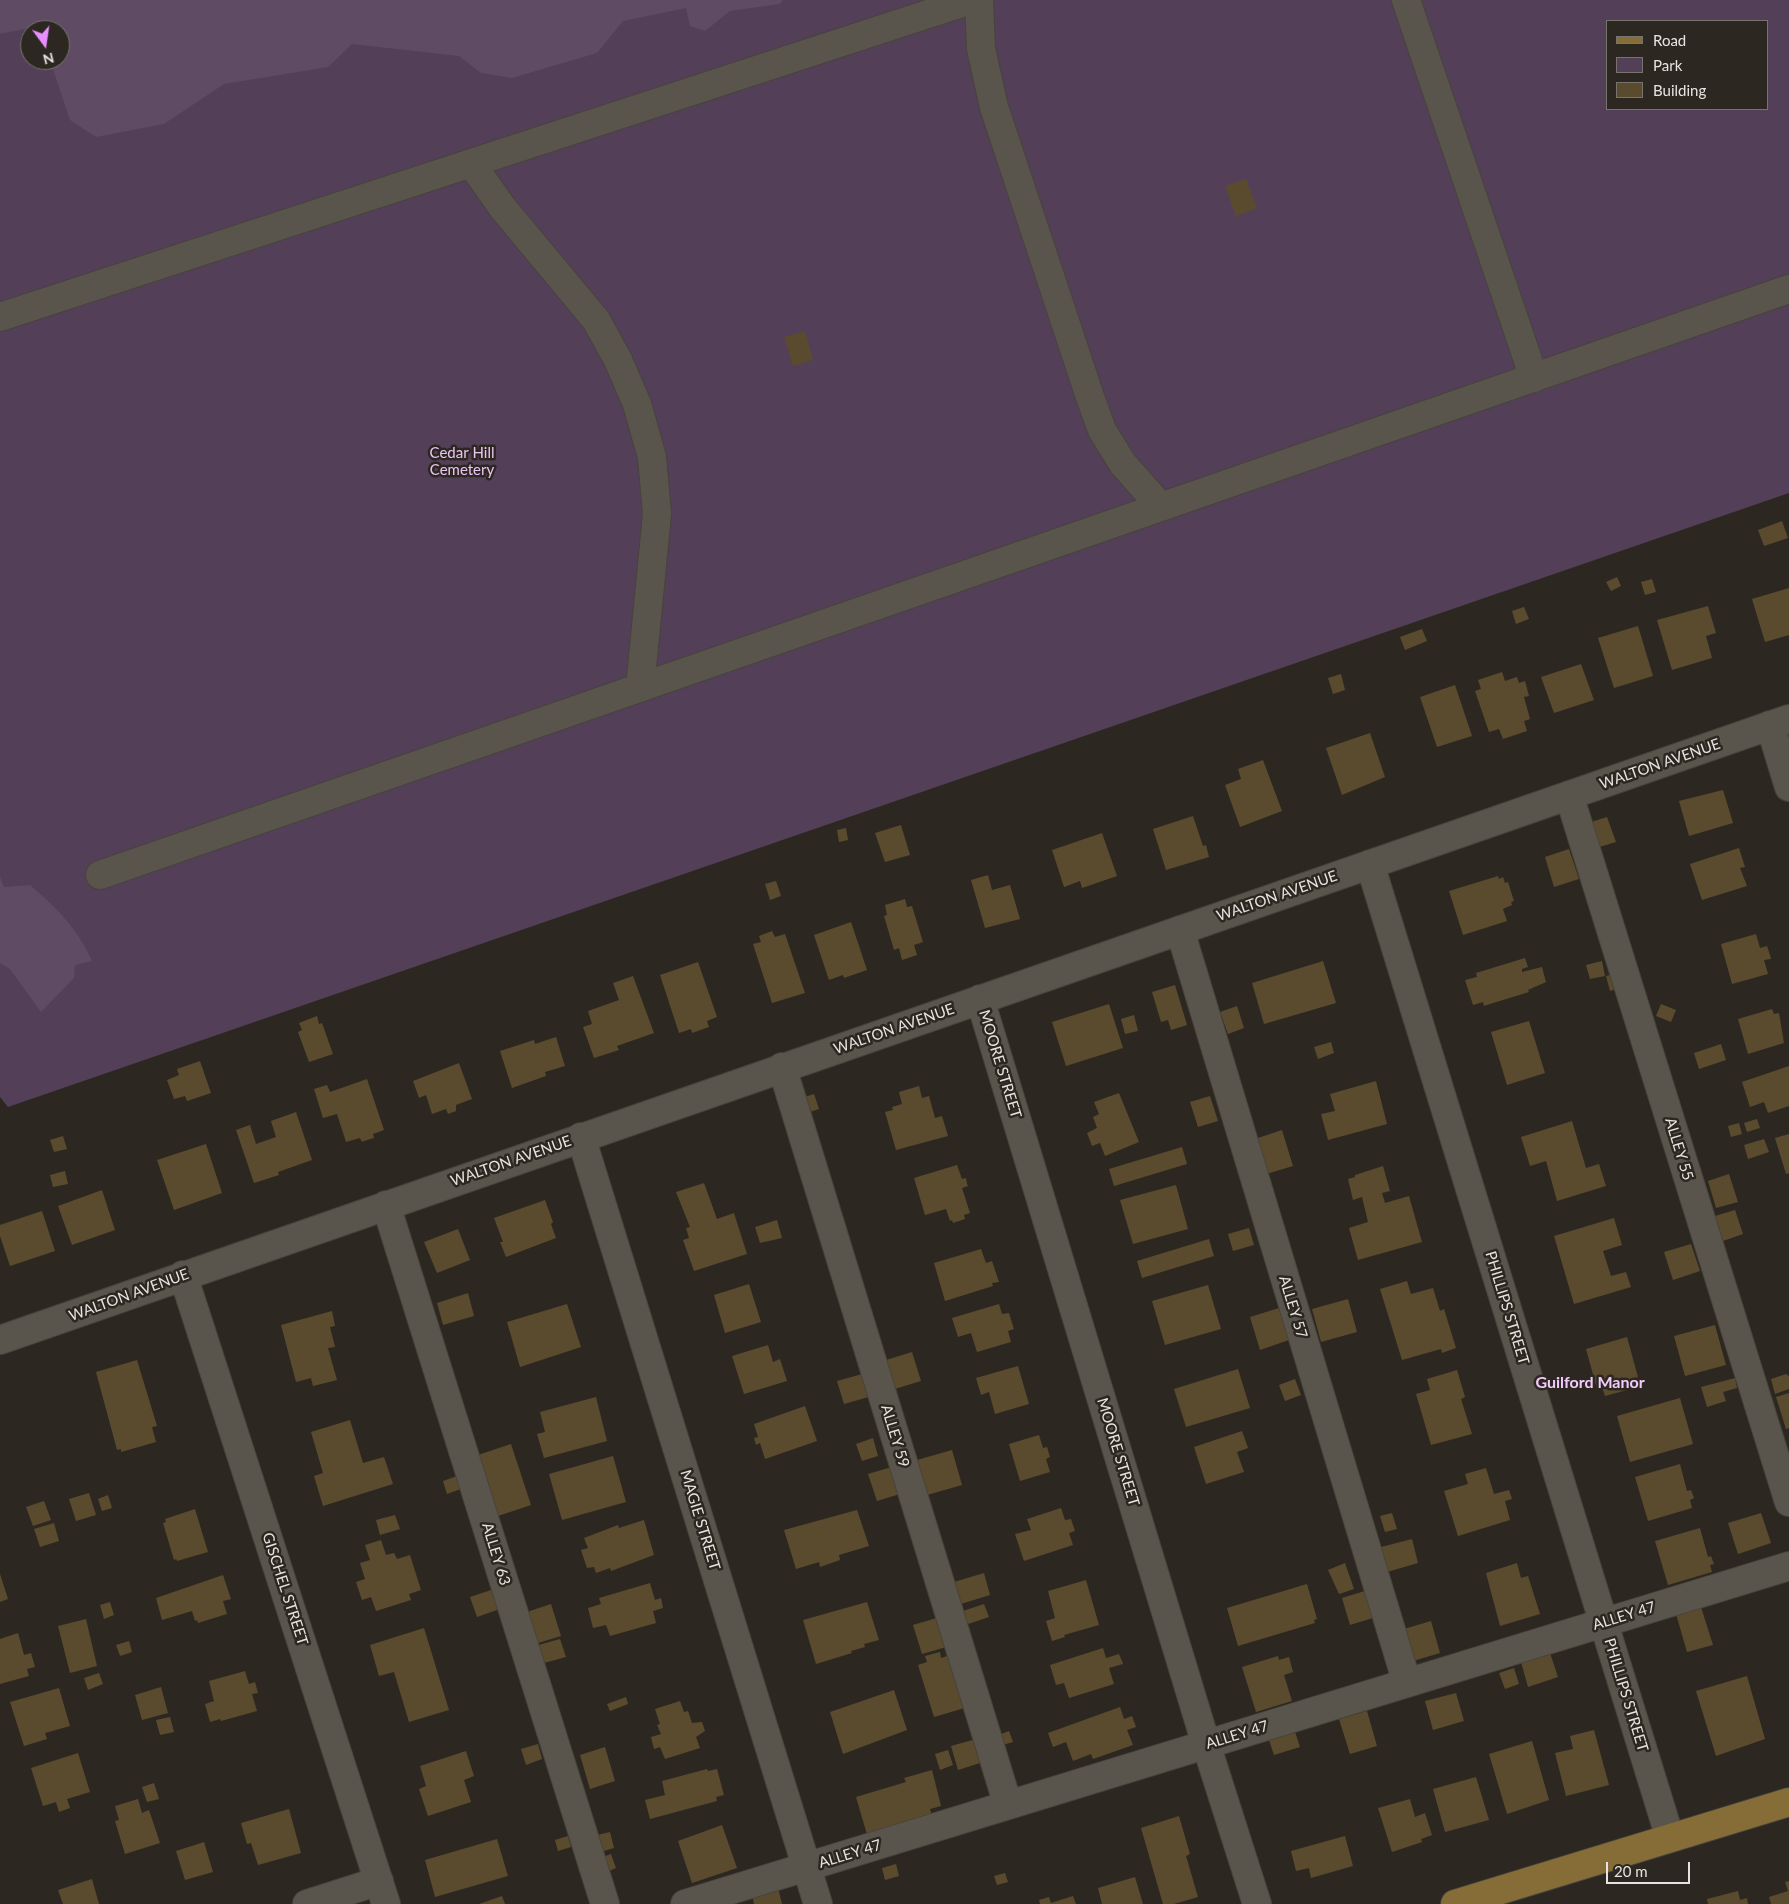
<!DOCTYPE html>
<html>
<head>
<meta charset="utf-8">
<style>
	body { margin:0 }
	#map { position:relative; width:1789px; height:1904px; overflow:hidden; background:#2c2821; font-family:Lato,sans-serif }
	canvas { display:block }
	.legend { position:absolute; left:1606px; top:20px; width:162px; height:90px; box-sizing:border-box; background:#2c2821; border:1px solid #77736d; margin:0; padding:6px 9px; list-style:none; font-size:15px; color:#e7e4df }
	.legend li { display:flex; align-items:center; gap:10px; height:25px }
	.legend b { width:25px; border:1px solid #77736d }
	.north { position:absolute; left:20px; top:20px; width:50px; height:50px; box-sizing:border-box; background:#2c2821; border:1px solid #77736d; border-radius:50%; rotate:166deg; font-size:14px; font-weight:700; line-height:20px; text-align:center; color:#e7e4df }
	.north::after { content:''; display:block; margin:auto; width:18px; height:22px; background:#e98efe; clip-path:polygon(50% 0,100% 100%,50% 72%,0 100%) }
	.scale { position:absolute; left:1606px; top:1862px; width:84px; height:22px; box-sizing:border-box; border:2px solid #e7e4df; border-top:0; padding-left:6px; font-size:15px; line-height:18px; white-space:nowrap; color:#e7e4df; -webkit-text-stroke:4px #2c2821; paint-order:stroke }
</style>
</head>
<body>
<div id="map">
<canvas width="1789" height="1904"></canvas>
<ul class="legend">
<li><b style="height:6px;background:#866d38"></b>Road</li>
<li><b style="height:14px;background:#533f57"></b>Park</li>
<li><b style="height:14px;background:#5b4b2e"></b>Building</li>
</ul>
<div class="north">N</div>
<div class="scale">20 m</div>
</div>
<script>
const ctx = document.querySelector('canvas').getContext('2d');
ctx.lineJoin = 'round';
function fillPath(path, color) {
  ctx.fillStyle = color;
  ctx.fill(path, 'evenodd');
}
function stroke(path, color, width, dash) {
  ctx.strokeStyle = color;
  ctx.lineWidth = width;
  ctx.lineCap = dash ? 'butt' : 'round';
  ctx.setLineDash(dash || []);
  ctx.stroke(path);
}
function label(font, color, halo, rows, align = 'center') {
  ctx.font = font + ' Lato,sans-serif';
  ctx.lineWidth = 5;
  ctx.setLineDash([]);
  ctx.textBaseline = 'middle';
  ctx.strokeStyle = halo;
  ctx.fillStyle = color;
  for (const [text, x, y, turn = 0] of rows) {
    ctx.save();
    ctx.translate(x, y);
    ctx.rotate((+turn || 0) * Math.PI / 180);
    ctx.textAlign = isNaN(turn) ? turn : align;
    if (halo) ctx.strokeText(text, 0, 0);
    ctx.fillText(text, 0, 0);
    ctx.restore();
  }
}
fillPath(new Path2D(`
	M69 0H1789V493L8 1107 0 1097V22ZM1608 21H1768V109H1608ZM30 30H60V60H30Z`), '#533f57');
fillPath(new Path2D(`
	M0 0H783L780 4 730 11 705 31 690 26 686 8 623 21 597 53 512 78 481 73 459 56 352 44 328 67 224 84 164 124 96 137 70 120 50 60H60V30H40L38 26 0 34Z
	M0 877 4 887 30 885C56 907 78 929 92 961L75 965 74 978 41 1012 10 969 0 963Z`), '#604b64');
fillPath(new Path2D(`
	M1246 179 1257 208 1236 216 1225 186Z
	M805 331 813 360 793 366 784 337Z
	M1782 521 1788 538 1764 546 1758 530Z
	M1617 577 1621 586 1611 591 1606 582Z
	M1652 579 1656 592 1645 595 1641 582Z
	M1789 588V635L1765 642 1752 599Z
	M1708 606 1716 633 1706 636 1712 658 1672 670 1657 620Z
	M1524 607 1529 619 1516 624 1512 611Z
	M1638 626 1653 676 1614 688 1598 638Z
	M1422 629 1427 641 1405 650 1400 637Z
	M1581 664 1594 700 1554 713 1541 677Z
	M1502 672 1505 681 1517 677 1519 683 1525 681 1529 696 1524 697 1530 719 1524 721 1527 731 1503 739 1499 729 1489 732 1475 691 1481 689 1478 680Z
	M1341 674 1345 690 1333 694 1328 678Z
	M1455 685 1472 736 1437 747 1420 697Z
	M1370 733 1385 777 1342 795 1326 748Z
	M1263 760 1282 811 1240 827 1225 785 1241 779 1238 769Z
	M1723 790 1733 823 1689 836 1679 801Z
	M1193 816 1203 846 1206 845 1209 857 1166 870 1153 829Z
	M1607 817 1616 842 1596 848 1588 823Z
	M901 825 910 855 885 862 875 833Z
	M846 828 848 840 839 842 837 830Z
	M1102 833 1117 876 1082 888 1080 881 1064 887 1052 850Z
	M1739 848 1745 867 1740 868 1747 886 1702 900 1690 864Z
	M1569 849 1579 879 1554 887 1545 857Z
	M988 875 992 890 1010 885 1020 919 985 928 971 880Z
	M1498 876 1499 879 1503 877 1505 883 1508 882 1514 901 1511 902 1512 905 1503 909 1507 921 1463 935 1449 891Z
	M776 881 781 896 770 900 765 884Z
	M905 899 907 907 912 906 923 942 914 945 917 955 902 960 899 948 894 950 884 916 887 915 885 905Z
	M851 922 867 970 844 978 843 975 829 980 814 935Z
	M772 931 775 937 785 934 805 993 772 1003 753 944 761 942 759 936Z
	M1756 934 1760 948 1767 946 1770 955 1771 959 1764 960 1768 974 1732 984 1721 944Z
	M1525 958 1528 967 1522 969V972L1542 967 1546 982 1528 990 1529 992 1490 1004 1484 1006 1483 1002 1473 1005 1465 980 1477 977 1476 973Z
	M1323 961 1336 1003 1264 1024 1252 983Z
	M1602 961 1605 976 1590 979 1586 965Z
	M698 962 717 1017 707 1021 709 1027 692 1033 691 1029 679 1033 660 975Z
	M1615 974 1619 988 1610 991 1606 976Z
	M633 976 654 1033 617 1046 619 1050 594 1058 583 1027 592 1024 588 1011 619 1000 613 983Z
	M1175 985 1187 1025 1171 1030 1168 1020 1161 1022 1152 992Z
	M1109 1004 1123 1048 1066 1066 1052 1022Z
	M1661 1004 1676 1010 1671 1022 1656 1016Z
	M1237 1006 1244 1028 1228 1034 1220 1012Z
	M1772 1009 1774 1014 1779 1013 1784 1043 1748 1054 1738 1019Z
	M1134 1015 1138 1031 1125 1034 1121 1019Z
	M317 1016 319 1024 322 1023 333 1054 309 1062 298 1032 302 1030 299 1023Z
	M1529 1021 1545 1073 1507 1085 1491 1032Z
	M556 1037 565 1066 545 1072 546 1076 512 1088 500 1051 534 1040 535 1044Z
	M1331 1042 1334 1053 1318 1059 1314 1047Z
	M1721 1044 1726 1060 1699 1069 1694 1053Z
	M200 1061 211 1093 187 1101 185 1096 174 1099 167 1080 179 1075 177 1069Z
	M459 1063 472 1099 456 1105V1111L448 1114 446 1109 432 1114 426 1095 419 1098 413 1081Z
	M1789 1066V1106L1768 1113 1764 1102 1750 1107 1742 1082Z
	M367 1079 384 1130 373 1134 374 1138 364 1141 362 1142 360 1138 346 1142 337 1114 323 1118 314 1089 327 1085 330 1092Z
	M1376 1081 1387 1124 1328 1140 1321 1114 1335 1111 1330 1094Z
	M919 1086 922 1098 929 1096 935 1118 942 1116 948 1136 896 1150 885 1112 893 1110 892 1107 902 1104 899 1092Z
	M1119 1093 1139 1142 1105 1156 1100 1143 1092 1146 1087 1133 1097 1128 1093 1117 1099 1114 1094 1102Z
	M814 1094 819 1109 807 1113 802 1098Z
	M1210 1096 1218 1121 1198 1127 1190 1102Z
	M296 1112 312 1160 278 1172 279 1175 254 1183 236 1130 250 1125 256 1144 276 1137 271 1121Z
	M1757 1119 1760 1128 1747 1132 1744 1123Z
	M1572 1121 1586 1168 1599 1164 1606 1186 1557 1201 1546 1161 1530 1166 1521 1137Z
	M1739 1123 1742 1134 1731 1137 1728 1126Z
	M1282 1130 1293 1166 1263 1175 1252 1140Z
	M1789 1134V1173L1786 1174 1775 1138Z
	M63 1136 67 1149 54 1152 50 1140Z
	M1764 1139 1769 1152 1748 1159 1744 1145Z
	M206 1144 222 1193 174 1210 157 1160Z
	M1182 1147 1187 1164 1114 1186 1109 1169Z
	M957 1165 962 1179 966 1178 967 1184 968 1186 962 1188 970 1213 964 1215 965 1219 953 1223 952 1220 950 1221 946 1209 925 1215 914 1178Z
	M1383 1166 1390 1191 1382 1193 1385 1203 1409 1196 1422 1242 1358 1260 1349 1228 1368 1222 1362 1197 1353 1200 1348 1179 1355 1177V1175Z
	M65 1171 68 1184 53 1187 50 1175Z
	M1729 1174 1738 1202 1716 1208 1708 1181Z
	M704 1183 717 1219 734 1213 747 1254 694 1271 683 1240 689 1238 686 1228 690 1227 676 1192Z
	M1176 1185 1188 1229 1133 1244 1120 1200Z
	M102 1190 115 1230 72 1245 58 1206Z
	M545 1200 553 1222 551 1224 556 1238 506 1257 500 1242H503L494 1218Z
	M1735 1210 1743 1234 1723 1241 1715 1216Z
	M42 1211 55 1251 10 1266 0 1236V1225Z
	M1614 1218 1622 1245 1603 1251 1611 1276 1626 1272 1631 1287 1574 1304 1554 1236Z
	M777 1220 782 1238 760 1243 755 1227Z
	M1249 1228 1254 1245 1233 1251 1228 1234Z
	M458 1229 470 1260 437 1273 424 1242Z
	M1209 1239 1214 1256 1142 1278 1137 1261Z
	M1691 1244 1700 1271 1673 1280 1664 1252Z
	M981 1249 986 1263 992 1261 999 1282 992 1283 993 1286 945 1301 934 1263Z
	M1407 1281 1411 1294 1433 1288 1440 1311 1444 1309 1456 1348 1442 1353 1441 1349 1402 1360 1380 1289Z
	M749 1284 761 1322 725 1333 714 1295Z
	M1208 1285 1221 1329 1165 1345 1152 1301Z
	M468 1293 474 1316 443 1325 437 1303Z
	M1348 1299 1357 1332 1321 1342 1312 1309Z
	M567 1304 581 1347 520 1367 507 1322Z
	M999 1304 1002 1314 1009 1313 1012 1323 1014 1329 1008 1331 1011 1342 977 1352 971 1333 958 1337 952 1318Z
	M1279 1308 1289 1340 1260 1350 1250 1317Z
	M332 1311 335 1326 330 1327 335 1347 328 1348 337 1380 313 1386 311 1378 296 1382 281 1325Z
	M1715 1325 1726 1365 1685 1376 1674 1336Z
	M1627 1337 1638 1377 1624 1381 1627 1390 1605 1396 1602 1387 1597 1389 1586 1349Z
	M768 1345 773 1362 780 1359 787 1381 744 1394 732 1356Z
	M912 1352 921 1381 895 1389 886 1360Z
	M137 1360 157 1426 152 1427 156 1442 121 1452V1449L117 1450 96 1372Z
	M1018 1366 1029 1404 995 1414 989 1392 981 1395 976 1378Z
	M1238 1369 1250 1408 1186 1427 1174 1389Z
	M1457 1370 1465 1397 1461 1399 1472 1434 1431 1445 1416 1394 1430 1390 1427 1379Z
	M866 1373 872 1396 844 1404 837 1381Z
	M1786 1374 1789 1376V1389L1775 1394 1771 1379Z
	M1735 1378 1737 1388 1723 1392 1726 1401 1707 1407 1701 1387Z
	M1295 1379 1301 1395 1285 1401 1279 1385Z
	M1789 1393V1428L1786 1429 1776 1397Z
	M596 1397 607 1441 544 1458 537 1434 545 1432 540 1412Z
	M1680 1398 1693 1444 1630 1462 1617 1416Z
	M805 1406 817 1441 765 1459 760 1443 756 1445 754 1438 758 1437 754 1424Z
	M350 1420 363 1463 384 1457 393 1484 323 1506 314 1476 323 1473 311 1432Z
	M1242 1431 1248 1448 1237 1452 1244 1472 1206 1484 1194 1447Z
	M1039 1435 1043 1448 1047 1447 1050 1457 1046 1459 1050 1472 1020 1481 1009 1444Z
	M873 1438 878 1456 862 1461 856 1444Z
	M511 1444 531 1505 498 1516 478 1455Z
	M952 1450 962 1485 927 1495 917 1460Z
	M613 1456 626 1502 562 1520 549 1474Z
	M1680 1464 1687 1491 1691 1490 1694 1498 1690 1500 1692 1508 1648 1521 1635 1477Z
	M895 1466 903 1493 877 1501 868 1474Z
	M1486 1468 1494 1494 1509 1490 1512 1499 1505 1501 1510 1520 1458 1536 1444 1491 1468 1484 1465 1474Z
	M457 1476 461 1489 447 1494 443 1481Z
	M89 1493 96 1515 76 1521 69 1499Z
	M108 1495 112 1508 102 1511 98 1499Z
	M44 1501 51 1520 33 1526 26 1507Z
	M1061 1508 1065 1520 1071 1519 1075 1531 1069 1533 1073 1545 1024 1561 1015 1534 1031 1530 1027 1519Z
	M195 1509 208 1552 177 1561 176 1559 174 1560 163 1523 166 1522 165 1519Z
	M857 1510 869 1546 839 1555 840 1560 820 1567 819 1562 796 1569 784 1530Z
	M1392 1513 1397 1529 1385 1532 1380 1516Z
	M1761 1513 1771 1543 1738 1554 1728 1523Z
	M395 1515 400 1529 380 1535 376 1520Z
	M644 1520 654 1555 611 1571 610 1568 596 1573 594 1567 587 1568 581 1550 588 1548 584 1538 618 1525 619 1528Z
	M54 1523 59 1541 40 1547 34 1529Z
	M1700 1528 1708 1557 1711 1556 1714 1564 1710 1565 1712 1572 1668 1585 1655 1541Z
	M1412 1539 1418 1563 1387 1572 1381 1547Z
	M381 1540 386 1555 394 1553 397 1559 410 1555 421 1590 409 1594 411 1600 376 1611 371 1597 362 1600 356 1582 365 1579 360 1563 370 1560 365 1545Z
	M1345 1563 1354 1589 1339 1594 1328 1570Z
	M1517 1563 1521 1578 1528 1576 1540 1614 1500 1626 1486 1573Z
	M984 1573 990 1595 961 1604 954 1582Z
	M0 1574 8 1599 0 1602Z
	M223 1575 231 1599 223 1601 227 1614 198 1623 197 1620 195 1621 192 1611 162 1620 156 1598Z
	M1086 1580 1099 1625 1064 1635 1065 1637 1052 1641 1046 1621 1055 1618 1048 1591Z
	M650 1583 655 1600 661 1598 663 1608 653 1611 656 1623 610 1636 606 1625 593 1628 588 1608 601 1604 599 1598Z
	M1307 1584 1317 1619 1314 1620 1315 1623 1238 1646 1227 1608Z
	M494 1589 500 1609 477 1617 470 1597Z
	M1368 1590 1376 1617 1350 1625 1342 1598Z
	M110 1602 114 1615 104 1619 100 1605Z
	M867 1602 879 1640 864 1644 865 1647 851 1651 852 1653 816 1664 803 1620Z
	M551 1604 561 1636 538 1643 527 1612Z
	M984 1604 989 1617 965 1625 960 1612Z
	M1701 1607 1713 1645 1687 1652 1676 1614Z
	M940 1617 950 1646 922 1654 913 1625Z
	M86 1619 97 1666 70 1673 58 1626Z
	M1431 1621 1440 1653 1413 1661 1404 1629Z
	M424 1628 449 1710 409 1722 394 1672 379 1676 370 1645Z
	M18 1633 24 1655 31 1653 35 1667 27 1669 29 1676 0 1684V1639Z
	M560 1639 566 1657 540 1664 535 1646Z
	M129 1641 132 1652 120 1656 116 1645Z
	M1103 1648 1106 1658 1119 1654 1122 1661 1123 1664 1109 1668 1114 1684 1069 1698 1064 1683 1056 1685 1050 1665Z
	M940 1652 941 1658 953 1654 968 1707 934 1717 918 1665 927 1662 925 1656Z
	M1550 1653 1558 1677 1528 1687 1521 1662Z
	M1278 1656 1279 1660 1289 1657 1293 1672 1284 1675 1292 1701 1256 1712 1242 1667Z
	M1514 1668 1519 1684 1505 1689 1499 1673Z
	M245 1671 249 1684 255 1682 258 1693 252 1694 257 1711 221 1721 220 1719 210 1722 205 1704 214 1701 209 1681Z
	M99 1673 103 1684 88 1690 84 1678Z
	M1747 1676 1765 1739 1716 1756 1696 1691Z
	M161 1687 168 1713 142 1720 135 1695Z
	M59 1688 70 1726 45 1733 47 1739 24 1746 10 1702Z
	M894 1690 907 1730 843 1754 830 1712Z
	M1456 1693 1464 1721 1433 1730 1425 1701Z
	M626 1697 628 1704 610 1711 607 1704Z
	M680 1701 684 1712 688 1711 692 1723 702 1722 705 1731 696 1737 700 1748 665 1759 660 1747 654 1749 651 1737 661 1734 657 1725 660 1724 655 1709Z
	M1120 1707 1124 1719 1132 1716 1136 1727 1127 1730 1133 1745 1093 1759 1091 1754 1073 1761 1066 1742 1053 1747 1048 1733Z
	M1367 1711 1377 1746 1350 1754 1339 1719Z
	M170 1717 174 1732 160 1735 156 1720Z
	M1594 1730 1609 1785 1566 1796 1555 1753 1573 1749 1570 1736Z
	M1009 1731 1013 1742 999 1746 996 1736Z
	M1295 1732 1300 1747 1274 1755 1269 1740Z
	M976 1739 983 1762 958 1770 951 1746Z
	M1532 1741 1549 1800 1507 1814 1489 1754Z
	M538 1744 542 1759 526 1765 521 1749Z
	M605 1747 615 1781 590 1789 580 1755Z
	M948 1750 953 1765 940 1770 935 1754Z
	M466 1751 474 1776 464 1780 471 1802 428 1816 419 1789 426 1786 420 1766Z
	M78 1753 90 1792 67 1799 70 1808 59 1812 56 1802 43 1806 31 1768Z
	M707 1769 708 1771 717 1769 724 1795 716 1797 717 1801 650 1819 645 1800 665 1795 662 1781Z
	M932 1770 941 1806 930 1809 933 1819 868 1838 856 1797 906 1782 904 1778Z
	M1476 1777 1489 1820 1445 1832 1433 1789Z
	M154 1783 159 1799 147 1802 142 1787Z
	M138 1799 142 1813 149 1810 160 1843 125 1854 115 1821 119 1820 115 1806Z
	M1410 1799 1415 1817 1425 1813 1432 1835 1421 1839 1422 1842 1392 1852 1378 1808Z
	M289 1809 301 1853 258 1865 251 1843 247 1844 241 1823Z
	M1179 1816 1190 1854 1186 1856 1198 1897 1174 1904H1163L1141 1828Z
	M722 1825 737 1868 692 1883 678 1841Z
	M610 1832 614 1848 597 1853 593 1836Z
	M568 1836 571 1847 558 1851 555 1840Z
	M1345 1836 1353 1866 1311 1878 1309 1868 1296 1871 1291 1851Z
	M497 1839 508 1876 435 1897 425 1860Z
	M204 1842 213 1872 185 1880 176 1851Z
	M611 1854 616 1868 605 1873 600 1858Z
	M896 1864 899 1876 885 1880 882 1868Z
	M1005 1873 1008 1882 997 1885 994 1876Z
	M1135 1877 1143 1904H1102L1098 1888Z
	M92 1879 99 1904H63L58 1890Z
	M1789 1881V1904H1771L1769 1897 1788 1891 1785 1882Z
	M778 1888 782 1904H754L752 1895Z
	M1738 1891 1740 1900 1747 1898 1748 1904H1708L1707 1899Z
	M502 1896 505 1904H479Z
	M1073 1896 1076 1904H1040L1039 1900 1049 1897 1051 1903Z`), '#5b4b2e');
const minor = new Path2D(`
	M979 0 981 49 994 107 1089 394 1102 430 1123 464 1161 507
	M1406 0 1534 378
	M471 163 502 207 596 320 618 360 637 404 652 457 657 514 640 688
	M0 317 971 0
	M1770 725 1789 787
	M1569 795 1789 1502
	M1370 864 1670 1838
	M100 875 1789 289
	M1180 930 1407 1683
	M980 999 1206 1744 1257 1904
	M782 1067 1008 1805
	M581 1137 818 1904
	M386 1205 605 1904
	M183 1275 386 1904
	M0 1340 1789 719
	M307 1904 379 1881
	M685 1904 1789 1566`);
const major = new Path2D(`
	M1455 1904 1789 1802`);
stroke(minor, '#47443d', 30);
stroke(major, '#47443d', 30);
stroke(minor, '#5a554c', 28);
stroke(major, '#866d38', 28);
label('15px', '#eac3f3', '#2c2821', [
	["Cedar Hill",462,453],
	["Cemetery",462,470]
]);
label('15px', '#e7e4df', '#2c2821', [
	["WALTON AVENUE",1660,764,-19],
	["WALTON AVENUE",1277,896,-19],
	["WALTON AVENUE",894,1029,-19],
	["MOORE STREET",1000,1064,73],
	["ALLEY 55",1679,1149,73],
	["WALTON AVENUE",511,1161,-19],
	["WALTON AVENUE",129,1295,-20],
	["ALLEY 57",1293,1307,73],
	["PHILLIPS STREET",1507,1308,73],
	["ALLEY 59",895,1436,73],
	["MOORE STREET",1118,1452,73],
	["MAGIE STREET",700,1520,73],
	["ALLEY 63",496,1554,73],
	["GISCHEL STREET",285,1589,72],
	["ALLEY 47",1624,1616,-17],
	["PHILLIPS STREET",1626,1695,73],
	["ALLEY 47",1237,1735,-17],
	["ALLEY 47",850,1854,-17]
]);
label('bold 16px', '#f2cafc', '#2c2821', [
	["Guilford Manor",1590,1383]
]);
</script>
</body>
</html>
